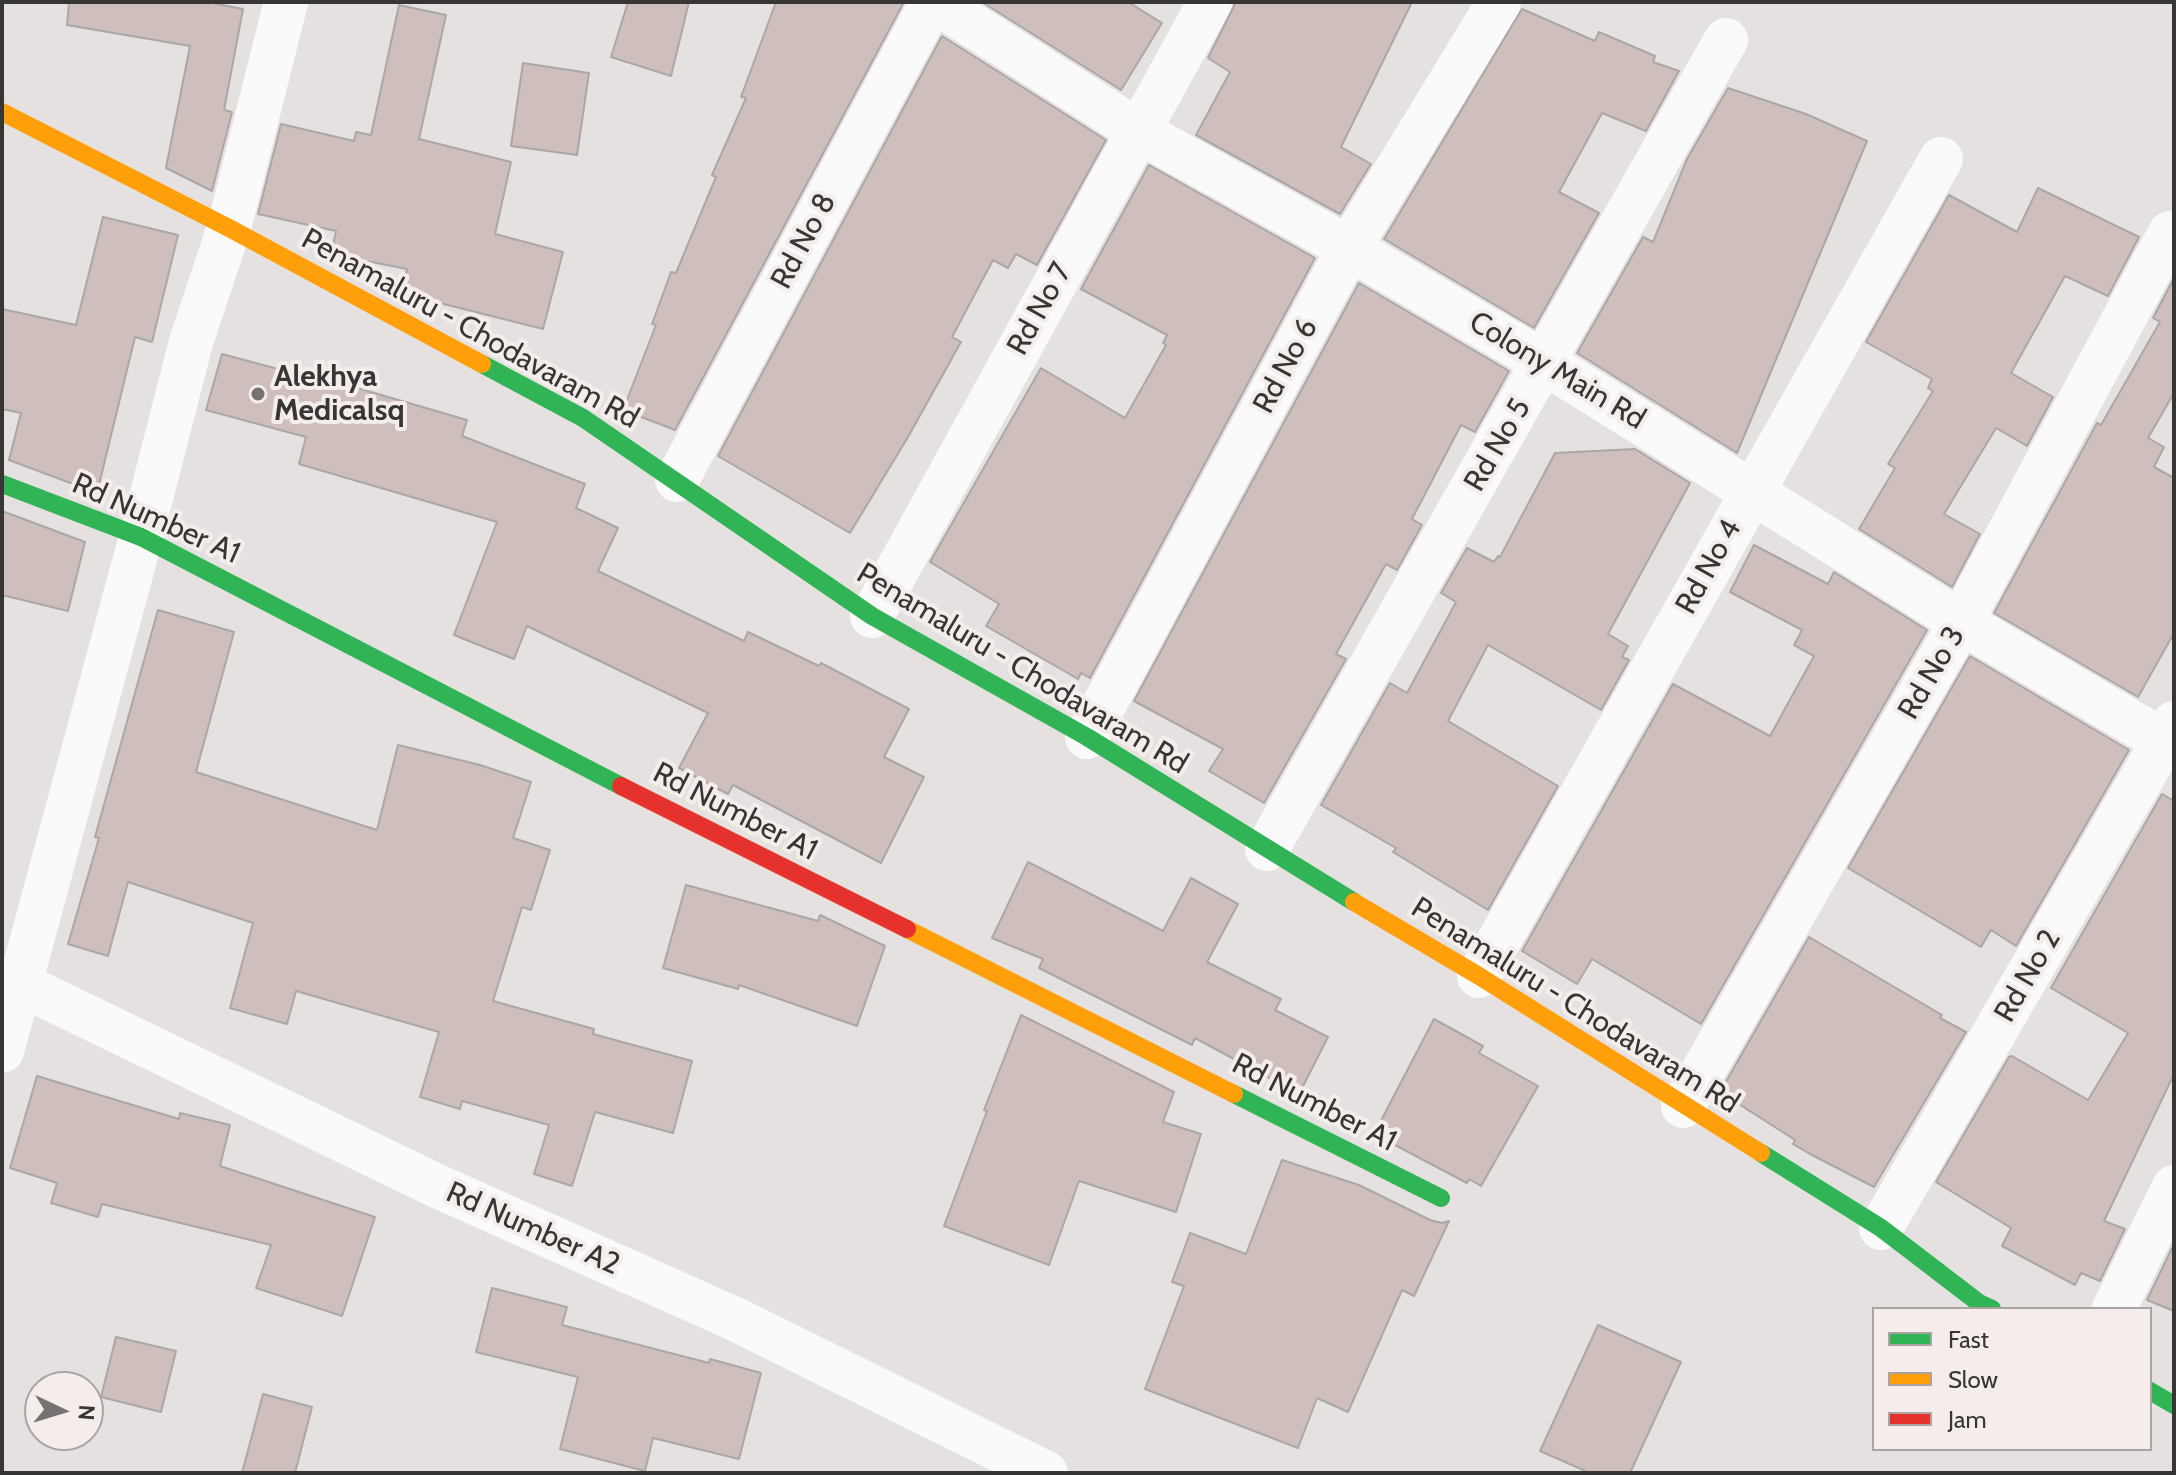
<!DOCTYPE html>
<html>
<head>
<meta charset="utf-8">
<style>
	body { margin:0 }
	#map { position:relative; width:2176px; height:1475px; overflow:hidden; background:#e5e1e0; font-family:Cabin,sans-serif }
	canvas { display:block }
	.frame { position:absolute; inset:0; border:4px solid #383635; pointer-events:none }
	.legend { position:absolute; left:1872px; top:1307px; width:280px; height:144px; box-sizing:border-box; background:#f4edeb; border:2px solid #a9a4a2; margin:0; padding:10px 14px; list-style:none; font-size:24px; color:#383635 }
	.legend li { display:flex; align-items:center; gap:16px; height:40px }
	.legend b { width:40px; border:2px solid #a9a4a2 }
	.north { position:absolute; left:24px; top:1371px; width:80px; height:80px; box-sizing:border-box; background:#f4edeb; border:2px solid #a9a4a2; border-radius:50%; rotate:94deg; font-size:22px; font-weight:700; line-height:32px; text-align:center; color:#383635 }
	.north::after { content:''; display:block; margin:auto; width:28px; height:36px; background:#757271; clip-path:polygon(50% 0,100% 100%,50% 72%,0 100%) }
</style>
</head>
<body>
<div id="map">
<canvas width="2176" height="1475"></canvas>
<div class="frame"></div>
<ul class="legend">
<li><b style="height:10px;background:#30b455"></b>Fast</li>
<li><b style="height:10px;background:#ff9f0a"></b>Slow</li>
<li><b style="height:10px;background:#e5322d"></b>Jam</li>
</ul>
<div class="north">N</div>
</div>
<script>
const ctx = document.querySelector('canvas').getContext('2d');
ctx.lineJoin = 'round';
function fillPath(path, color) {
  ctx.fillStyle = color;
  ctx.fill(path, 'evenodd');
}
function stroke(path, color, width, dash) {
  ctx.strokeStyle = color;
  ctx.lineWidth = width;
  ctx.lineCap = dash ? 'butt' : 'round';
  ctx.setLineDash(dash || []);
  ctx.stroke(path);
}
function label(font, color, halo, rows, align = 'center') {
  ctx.font = font + ' Cabin,sans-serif';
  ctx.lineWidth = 8;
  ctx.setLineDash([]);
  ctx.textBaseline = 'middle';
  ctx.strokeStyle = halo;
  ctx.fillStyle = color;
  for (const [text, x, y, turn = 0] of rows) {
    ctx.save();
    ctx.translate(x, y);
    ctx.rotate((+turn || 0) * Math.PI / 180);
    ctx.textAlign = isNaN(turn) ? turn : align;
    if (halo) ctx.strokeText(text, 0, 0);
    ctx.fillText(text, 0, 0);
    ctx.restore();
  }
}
const building = new Path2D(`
	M69 2H207L243 9 224 110 232 112 212 191 166 168 190 46 67 25Z
	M628 2H689L671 76 611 57Z
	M776 2H904L675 430 623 410 656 325 652 324 671 272 676 273 716 177 712 175 746 98 741 97Z
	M982 2H1128L1162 23 1121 90Z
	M1236 2H1412L1341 147 1371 164 1340 214 1196 135 1230 72 1208 58Z
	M399 5 446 15 419 139 511 162 495 234 563 252 543 329 404 294 401 292 407 269 331 254 336 231 258 214 281 124 354 141 356 132 371 135Z
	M1522 9 1595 41 1599 32 1655 56 1653 62 1679 71 1646 131 1602 113 1559 192 1599 213 1534 328 1384 239Z
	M942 36 1106 140 1037 265 1016 254 1008 268 993 260 952 337 961 342 908 437 850 533 718 456Z
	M523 63 589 73 577 155 511 146Z
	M1728 88 1806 114 1867 141 1737 453 1577 353 1643 237 1653 242 1687 159Z
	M1149 165 1315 258 1090 678 1081 673 1078 679 986 626 999 604 930 562 1041 368 1125 418 1166 345 1163 343 1167 335 1081 289Z
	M2038 188 2139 237 2108 296 2065 276 2011 373 2053 397 2027 446 1996 428 1944 514 1980 534 1952 587 1859 529 1895 468 1888 464 1933 391 1928 388 1932 379 1866 342 1949 195 2017 232Z
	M103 217 178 235 152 342 135 337 97 493 9 460 21 413 2 409V309L76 325Z
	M2174 278V393L2148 438 2164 447 2154 467 2174 478V633L2138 697 1994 613 2097 423 2101 425 2160 322 2153 318Z
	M1359 283 1509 371 1475 432 1461 425 1412 519 1422 525 1397 570 1386 564 1336 654 1346 659 1264 803 1209 771 1223 749 1134 701Z
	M222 354 323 381V378L467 420 462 436 585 484 576 508 618 528 598 571 744 641 748 632 819 666 821 663 909 709 884 757 924 777 881 863 733 785 728 794 679 768 708 713 527 626 514 659 454 635 497 522 299 464 306 437 206 410Z
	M1635 449 1690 483 1608 634 1628 646 1622 657 1629 660 1601 710 1488 645 1448 721 1558 786 1488 910 1393 852 1396 848 1321 805 1390 683 1407 693 1456 602 1441 593 1467 548 1494 562 1498 556 1500 557 1555 453Z
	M2 511 85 542 68 611 2 595Z
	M1754 545 1828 584 1834 572 1927 630 1701 1024 1592 959 1577 984 1522 951 1673 684 1770 736 1814 656 1794 645 1802 630 1730 592Z
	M158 610 234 632 196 772 377 830 398 745 480 765 531 782 513 838 550 850 531 910 522 907 493 1001 594 1029 593 1034 692 1061 673 1133 595 1112 572 1186 534 1174 549 1125 462 1101 460 1109 420 1097 439 1032 296 991 287 1024 230 1008 253 923 128 882 108 956 68 944 99 838 95 837Z
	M1970 656 2129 750 2016 946 1991 930 1981 947 1848 868Z
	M2162 794 2174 801V1074L2104 1221 2125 1229 2100 1281 2081 1273 2075 1285 2002 1246 2011 1228 1936 1182 2009 1057 2012 1056 2088 1100 2128 1033 2051 988Z
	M1028 862 1163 931 1191 878 1238 904 1207 962 1281 999 1275 1010 1328 1037 1299 1094 1195 1038 1192 1045 1039 968 1043 959 992 938Z
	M686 885 818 921 820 915 885 946 857 1026 739 985 738 989 663 968Z
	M1809 937 1942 1015 1940 1018 1966 1032 1874 1187 1810 1154 1793 1144 1795 1140 1720 1092Z
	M1021 1015 1174 1092 1163 1122 1201 1134 1176 1212 1079 1181 1049 1265 944 1226 987 1111 984 1110Z
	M1434 1019 1483 1046 1479 1053 1538 1086 1481 1186 1469 1179 1467 1183 1374 1134Z
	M37 1076 179 1119 180 1113 230 1125 220 1166 375 1217 342 1316 256 1288 271 1245 102 1204 98 1217 51 1203 57 1183 10 1168Z
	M1282 1160 1359 1185 1430 1220 1442 1223 1449 1221 1414 1296 1402 1290 1348 1412 1317 1398 1298 1448 1145 1389 1184 1286 1172 1282 1190 1233 1246 1254Z
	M2172 1248 2174 1249V1311L2147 1300Z
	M492 1288 567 1307 562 1325 709 1363 710 1359 761 1373 739 1459 653 1438 645 1471 560 1449 578 1377 476 1352Z
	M1598 1325 1681 1362 1630 1473H1590L1540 1451Z
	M116 1337 176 1351 161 1412 101 1397Z
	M263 1394 312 1407 295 1473H242Z`);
fillPath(building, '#cfbfbc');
stroke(building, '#aaa7a6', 2);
stroke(new Path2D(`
	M936 2 1138 131 1349 248 1545 363 1961 622 2174 747
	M677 480 932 2
	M872 616 1210 2
	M1087 737 1349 248 1499 2
	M1267 849 1726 40
	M1479 976 1941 159
	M20 984 437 1186 735 1319 1046 1473
	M2 1051 141 537 191 342 229 228 286 2
	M1683 1106 1961 622 2170 233
	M1881 1228 2174 723
	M2114 1309 2174 1187`), '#fbfafa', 44);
stroke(new Path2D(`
	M482 364 583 418 872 616 1087 737 1354 902
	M2 484 141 537 621 786
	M1234 1094 1441 1198
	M1761 1153 1881 1228 1979 1303 1992 1309
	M2150 1391 2174 1405`), '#30b455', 18);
stroke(new Path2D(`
	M2 112 229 228 482 364
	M1354 902 1479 976 1761 1153
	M907 929 1234 1094`), '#ff9f0a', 18);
stroke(new Path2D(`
	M621 786 907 929`), '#e5322d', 18);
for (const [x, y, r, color] of [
	[258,394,8,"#757271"]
]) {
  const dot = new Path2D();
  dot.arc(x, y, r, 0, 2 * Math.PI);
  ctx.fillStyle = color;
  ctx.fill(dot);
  stroke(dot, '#f4edeb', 3);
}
label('30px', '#383635', '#f4edeb', [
	["Rd No 8",804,241,-62],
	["Rd No 7",1040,309,-61],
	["Penamaluru - Chodavaram Rd",470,329,29],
	["Rd No 6",1286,366,-62],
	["Colony Main Rd",1557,371,31],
	["Rd No 5",1498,445,-60],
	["Rd Number A1",156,519,24],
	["Rd No 4",1709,567,-61],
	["Penamaluru - Chodavaram Rd",1022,669,31],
	["Rd No 3",1932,673,-60],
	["Rd Number A1",735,812,27],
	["Rd No 2",2028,976,-60],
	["Penamaluru - Chodavaram Rd",1575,1006,32],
	["Rd Number A1",1314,1103,27],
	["Rd Number A2",533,1229,24]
]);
label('bold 30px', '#383635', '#f4edeb', [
	["Alekhya",274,377],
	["Medicalsq",274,411]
], 'left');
</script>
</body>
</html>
